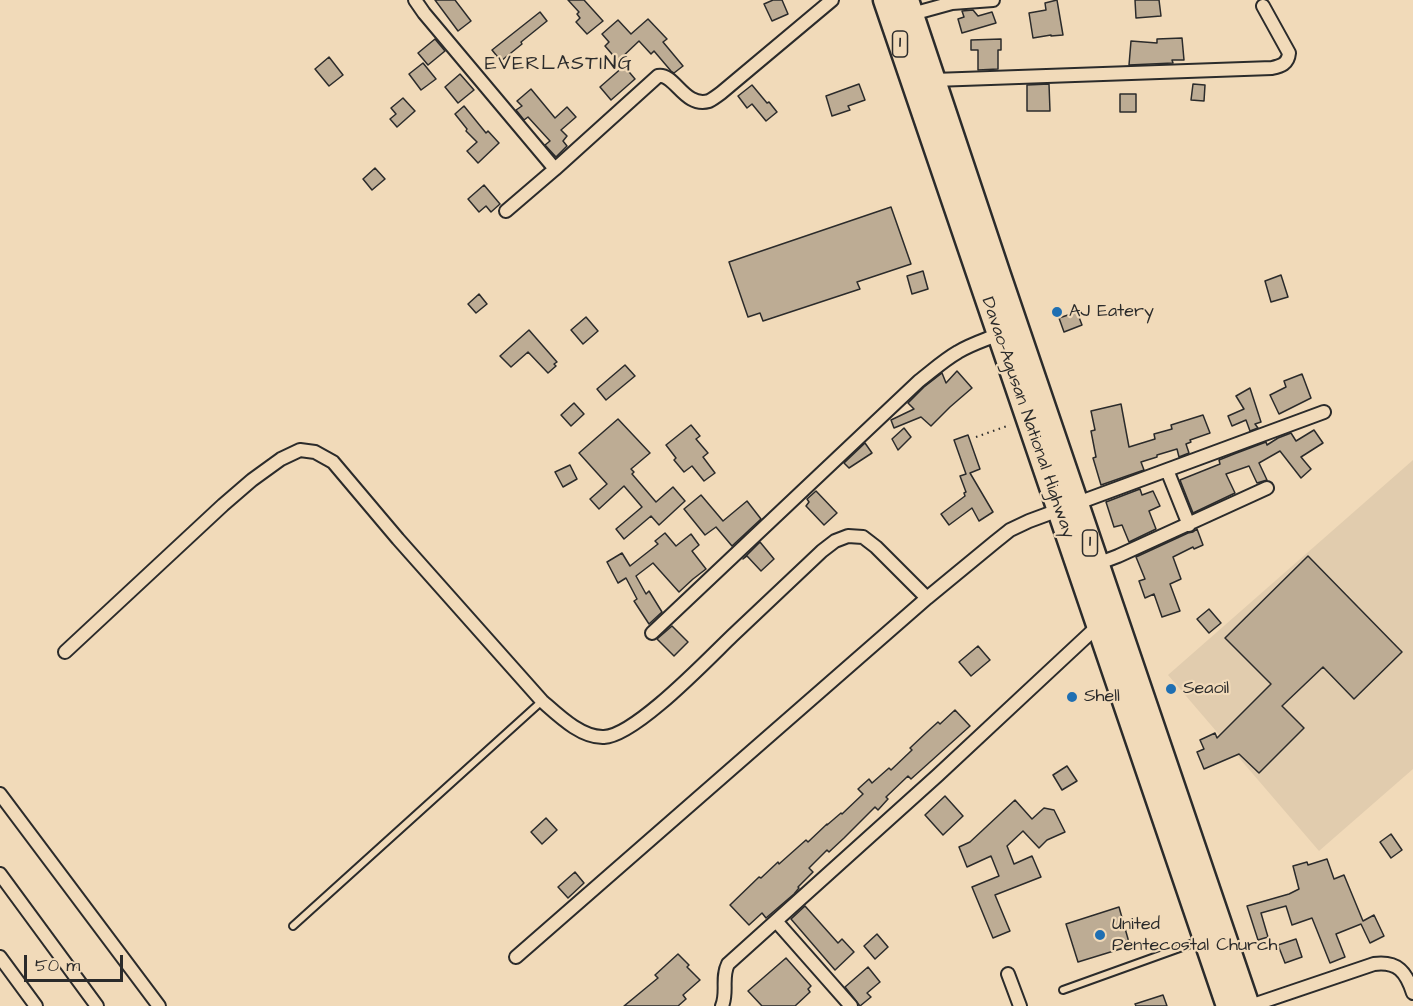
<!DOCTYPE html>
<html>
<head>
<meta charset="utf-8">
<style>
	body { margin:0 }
	#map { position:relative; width:1413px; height:1006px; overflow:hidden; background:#f1dab9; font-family:"Architects Daughter",sans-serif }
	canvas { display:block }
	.scale { position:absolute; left:24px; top:955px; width:99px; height:27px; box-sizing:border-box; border:3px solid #2b2b2b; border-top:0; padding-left:8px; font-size:18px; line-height:21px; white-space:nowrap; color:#2b2b2b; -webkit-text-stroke:4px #f1dab9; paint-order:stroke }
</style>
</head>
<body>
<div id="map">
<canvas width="1413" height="1006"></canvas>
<div class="scale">50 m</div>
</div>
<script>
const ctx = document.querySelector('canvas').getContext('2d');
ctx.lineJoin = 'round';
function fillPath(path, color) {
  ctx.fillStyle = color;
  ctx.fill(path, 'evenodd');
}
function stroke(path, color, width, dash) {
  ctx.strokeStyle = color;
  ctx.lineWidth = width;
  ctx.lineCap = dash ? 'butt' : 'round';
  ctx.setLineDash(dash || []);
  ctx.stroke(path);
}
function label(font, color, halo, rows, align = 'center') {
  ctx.font = font + ' "Architects Daughter",sans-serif';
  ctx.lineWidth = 4.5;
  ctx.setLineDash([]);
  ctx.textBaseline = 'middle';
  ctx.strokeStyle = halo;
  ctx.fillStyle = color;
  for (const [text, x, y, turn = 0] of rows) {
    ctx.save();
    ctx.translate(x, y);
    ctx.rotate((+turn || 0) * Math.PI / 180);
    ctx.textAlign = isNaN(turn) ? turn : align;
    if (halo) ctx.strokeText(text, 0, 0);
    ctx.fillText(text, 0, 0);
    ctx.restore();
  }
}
fillPath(new Path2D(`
	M1413 460V769L1319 851 1168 675Z`), '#e1ccae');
const building = new Path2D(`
	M435 0H455L471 21 458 31Z
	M568 0H584L603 21 587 34 576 22 580 18 577 14 579 12Z
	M773 0H782L788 14 772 21 764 4Z
	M1057 0 1063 35 1051 36V35L1033 38 1029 13 1046 10 1045 3Z
	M1135 0H1159L1161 16 1136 18Z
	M973 10 978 16 992 12 996 23 962 33 958 19 964 17 962 11Z
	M540 12 547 21 521 42 522 44 501 61 492 50Z
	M648 19 667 39 663 42 683 66 674 73 671 71 654 51 651 54 639 41 618 61 605 46 609 42 602 34 618 20 631 34Z
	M1182 38 1184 60H1172L1173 63 1129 65 1131 41 1157 43V39Z
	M435 39 445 51 428 65 418 53Z
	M1001 39V50H998V69L978 70V50H971V40Z
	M329 57 343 75 329 86 315 69Z
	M423 63 436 79 421 90 409 74Z
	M624 66 635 79 611 100 600 87Z
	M460 74 474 90 458 103 445 87Z
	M859 84 865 100 848 106 850 110 832 116 826 96Z
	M1049 84 1050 111H1027V85Z
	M1193 84 1205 85 1204 101 1191 100Z
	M752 85 767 103 769 102 777 112 766 121 752 104 747 108 738 96Z
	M531 89 555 118 567 107 576 117 561 130 567 136 563 141 567 146 556 157 545 145 550 141 528 117 524 120 516 110 522 106 517 101Z
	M1120 94H1136V112H1120Z
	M403 98 415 111 397 127 390 119 396 114 391 108Z
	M464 106 486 133 488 131 499 143 478 163 467 151 477 142 466 131 467 129 455 114Z
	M375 168 385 179 372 190 363 179Z
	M484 185 500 204 491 212 486 206 479 212 468 199Z
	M891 207 911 264 857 282 860 289 763 321 760 313 748 317 729 262Z
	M923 271 928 289 912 294 907 276Z
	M1281 275 1288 297 1271 302 1265 281Z
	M479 294 487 304 476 313 468 304Z
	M1077 312 1082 325 1064 332 1059 318Z
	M586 317 598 331 583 344 571 330Z
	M529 330 557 362 554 364 556 366 548 373 528 352 511 367 500 356Z
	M625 365 635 376 606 400 597 389Z
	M957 371 972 388 950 407 931 426 921 417 894 428 891 420 914 409 908 403 924 387 942 373 946 383Z
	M1302 374 1311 398 1279 414 1270 395 1286 387 1284 381Z
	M1250 388 1261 422 1255 424 1258 428 1250 431 1246 420 1232 426 1228 416 1244 409 1236 396Z
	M574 403 584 414 571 426 561 415Z
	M1121 404 1129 447 1155 439 1154 434 1172 429 1171 425 1203 415 1210 433 1190 440 1191 442 1186 444 1189 453 1179 457 1177 449 1157 455V457L1141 462 1144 470 1101 485 1093 458 1096 457 1091 431 1095 430 1091 411Z
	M618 419 650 453 631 469 634 472 632 474 656 502 673 487 685 501 659 525 651 516 624 539 616 529 642 507 624 486 599 509 590 499 607 484 579 453Z
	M691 425 700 436 696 439 708 453 703 457 715 473 704 481 692 466 684 472 674 460 676 458 666 445Z
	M904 428 911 437 898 450 892 439Z
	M1314 430 1323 443 1301 457 1311 469 1301 478 1280 451 1259 463 1267 480 1257 483 1249 466 1226 474 1235 493 1193 513 1180 480 1220 464 1219 460 1234 454 1266 442 1267 445 1278 438 1291 433 1296 441Z
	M968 435 980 469 970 473 993 512 979 521 972 508 949 525 941 514 965 496 964 493 966 492 960 476 966 474 954 440Z
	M865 443 872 453 849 468 844 463Z
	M570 465 577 479 563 487 555 472Z
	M1140 489 1142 495 1153 491 1160 506 1149 511 1156 529 1129 542 1122 525 1114 527 1106 502Z
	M816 491 837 513 824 525 806 506 809 502 807 499Z
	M701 495 723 521 747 501 761 519 732 546 716 527 705 535 684 509Z
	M1197 529 1203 545 1194 549 1193 547 1173 557 1181 579 1170 584 1180 611 1162 617 1154 594 1145 598 1139 581 1145 579 1136 557 1188 533 1193 532Z
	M665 533 676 546 691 534 699 545 692 551 706 569 693 579 679 592 653 563 636 576 646 594 649 591 662 612 649 624 634 601 637 599 626 578 618 583 607 562 622 553 630 566 658 544 655 541Z
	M760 542 774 559 761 571 747 556 743 559Z
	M1308 556 1402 652 1354 699 1323 667 1282 706 1304 728 1259 773 1239 754 1204 769 1197 752 1204 749 1200 740 1215 733 1217 738 1271 684 1225 638Z
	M1209 609 1221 623 1209 633 1197 619Z
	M672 626 688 642 674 656 657 639Z
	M978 646 990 660 971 676 959 662Z
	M955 710 970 726 911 779 908 776 886 797 888 799 878 810 875 807 844 838 829 852 827 850 809 868 813 872 798 887 799 888 794 894 766 918 762 913 749 925 730 905 759 877 761 878 778 862 779 864 806 840 808 842 827 824V825L841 813 842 814 863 794 858 789 869 779 872 783 889 768 891 770 912 750 910 748 927 732 938 722 940 724Z
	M1067 766 1077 781 1062 790 1053 775Z
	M945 796 963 816 943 835 925 815Z
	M1015 800 1032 819 1044 808 1054 810 1065 832 1047 840 1039 848 1023 831 1007 846 1014 864 1032 856 1041 877 995 895 1010 931 993 938 972 887 999 876 991 856 967 867 959 847 970 842Z
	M546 818 557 830 542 844 531 832Z
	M1391 834 1402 850 1391 858 1380 842Z
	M1327 859 1334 879 1344 875 1363 921 1374 915 1384 936 1370 943 1361 924 1336 934 1345 957 1330 963 1312 918 1292 925 1286 906 1261 913 1268 937 1258 940 1247 906 1289 894 1299 889 1293 866 1307 862 1308 865Z
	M575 872 584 883 568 898 558 887Z
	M805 906 838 943 842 939 854 952 835 970 791 919Z
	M1119 907 1130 946 1078 962 1066 924Z
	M877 934 888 947 875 959 864 946Z
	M1296 939 1302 957 1285 963 1278 945Z
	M678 954 689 965 687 967 700 980 683 995 686 999 678 1006H624L658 978 655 975Z
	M786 958 811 986 808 989 810 992 795 1006H762L748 991Z
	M868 967 880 982 867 993 871 997 860 1006 845 987Z
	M1163 995 1167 1006H1136L1135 1004Z`);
fillPath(building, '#bdac94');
stroke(building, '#2b2b2b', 1.5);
const lane = new Path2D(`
	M293 926 542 701
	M1063 990 1202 940`);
const street = new Path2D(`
	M415 0 424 13 555 169
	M912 14 952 3 993 0
	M934 80 1272 68C1281 66 1288 64 1289 53L1263 6
	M506 211 555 169 658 76C675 73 684 108 709 101 713 99 717 96 721 93L832 0
	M1167 470 1189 525
	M1097 564 1118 556 1267 488
	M652 633 919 381C932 371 944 360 958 352 971 344 985 340 999 334
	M65 652 223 505 252 480 281 459 300 450 315 452 333 462 398 539 542 701C558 715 581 738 604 737 635 736 708 659 732 636 762 608 792 579 822 551L835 541 848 536 863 537 876 547 927 598
	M0 794 159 1006
	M0 874 97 1006
	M776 921 851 1006
	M0 957 36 1006
	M516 957 927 598 995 542 1010 530 1029 521 1324 412
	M1008 974 1020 1006
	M722 1006C728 992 721 978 728 964L938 775 1100 624
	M1250 1006 1374 964C1398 961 1406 972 1413 993`);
const highway = new Path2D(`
	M885 0 1228 1006
	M907 0 999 275 1248 1006`);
stroke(lane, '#2b2b2b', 10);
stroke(street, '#2b2b2b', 16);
stroke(highway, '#2b2b2b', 27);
stroke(new Path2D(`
	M976 437 1010 425`), '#2b2b2b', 2, [1.5, 4.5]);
stroke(lane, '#f1dab9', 6);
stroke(street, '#f1dab9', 12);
stroke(highway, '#f1dab9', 22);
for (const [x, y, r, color] of [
	[1057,312,6,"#1f6fb2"],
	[1171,689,6,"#1f6fb2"],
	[1072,697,6,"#1f6fb2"],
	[1100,935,6,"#1f6fb2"]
]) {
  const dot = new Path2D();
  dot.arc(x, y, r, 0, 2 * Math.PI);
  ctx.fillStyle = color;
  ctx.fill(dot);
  stroke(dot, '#f1dab9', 2);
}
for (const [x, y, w] of [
	[900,44,15],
	[1090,543,15]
]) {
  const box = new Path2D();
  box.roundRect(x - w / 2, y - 13, w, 26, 4.5);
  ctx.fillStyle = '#f1dab9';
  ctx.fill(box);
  stroke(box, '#2b2b2b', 1.5);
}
label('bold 16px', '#2b2b2b', null, [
	["1",900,44],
	["1",1090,543]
]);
label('18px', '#2b2b2b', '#f1dab9', [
	["AJ Eatery",1069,312],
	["Seaoil",1183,689],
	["Shell",1084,697],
	["United",1112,925],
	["Pentecostal Church",1112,946]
], 'left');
label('18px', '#2b2b2b', '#f1dab9', [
	["Davao-Agusan National Highway",1027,418,71]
]);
ctx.letterSpacing = '1.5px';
label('20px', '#2b2b2b', '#f1dab9', [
	["EVERLASTING",559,65]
]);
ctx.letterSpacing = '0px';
</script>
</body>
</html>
